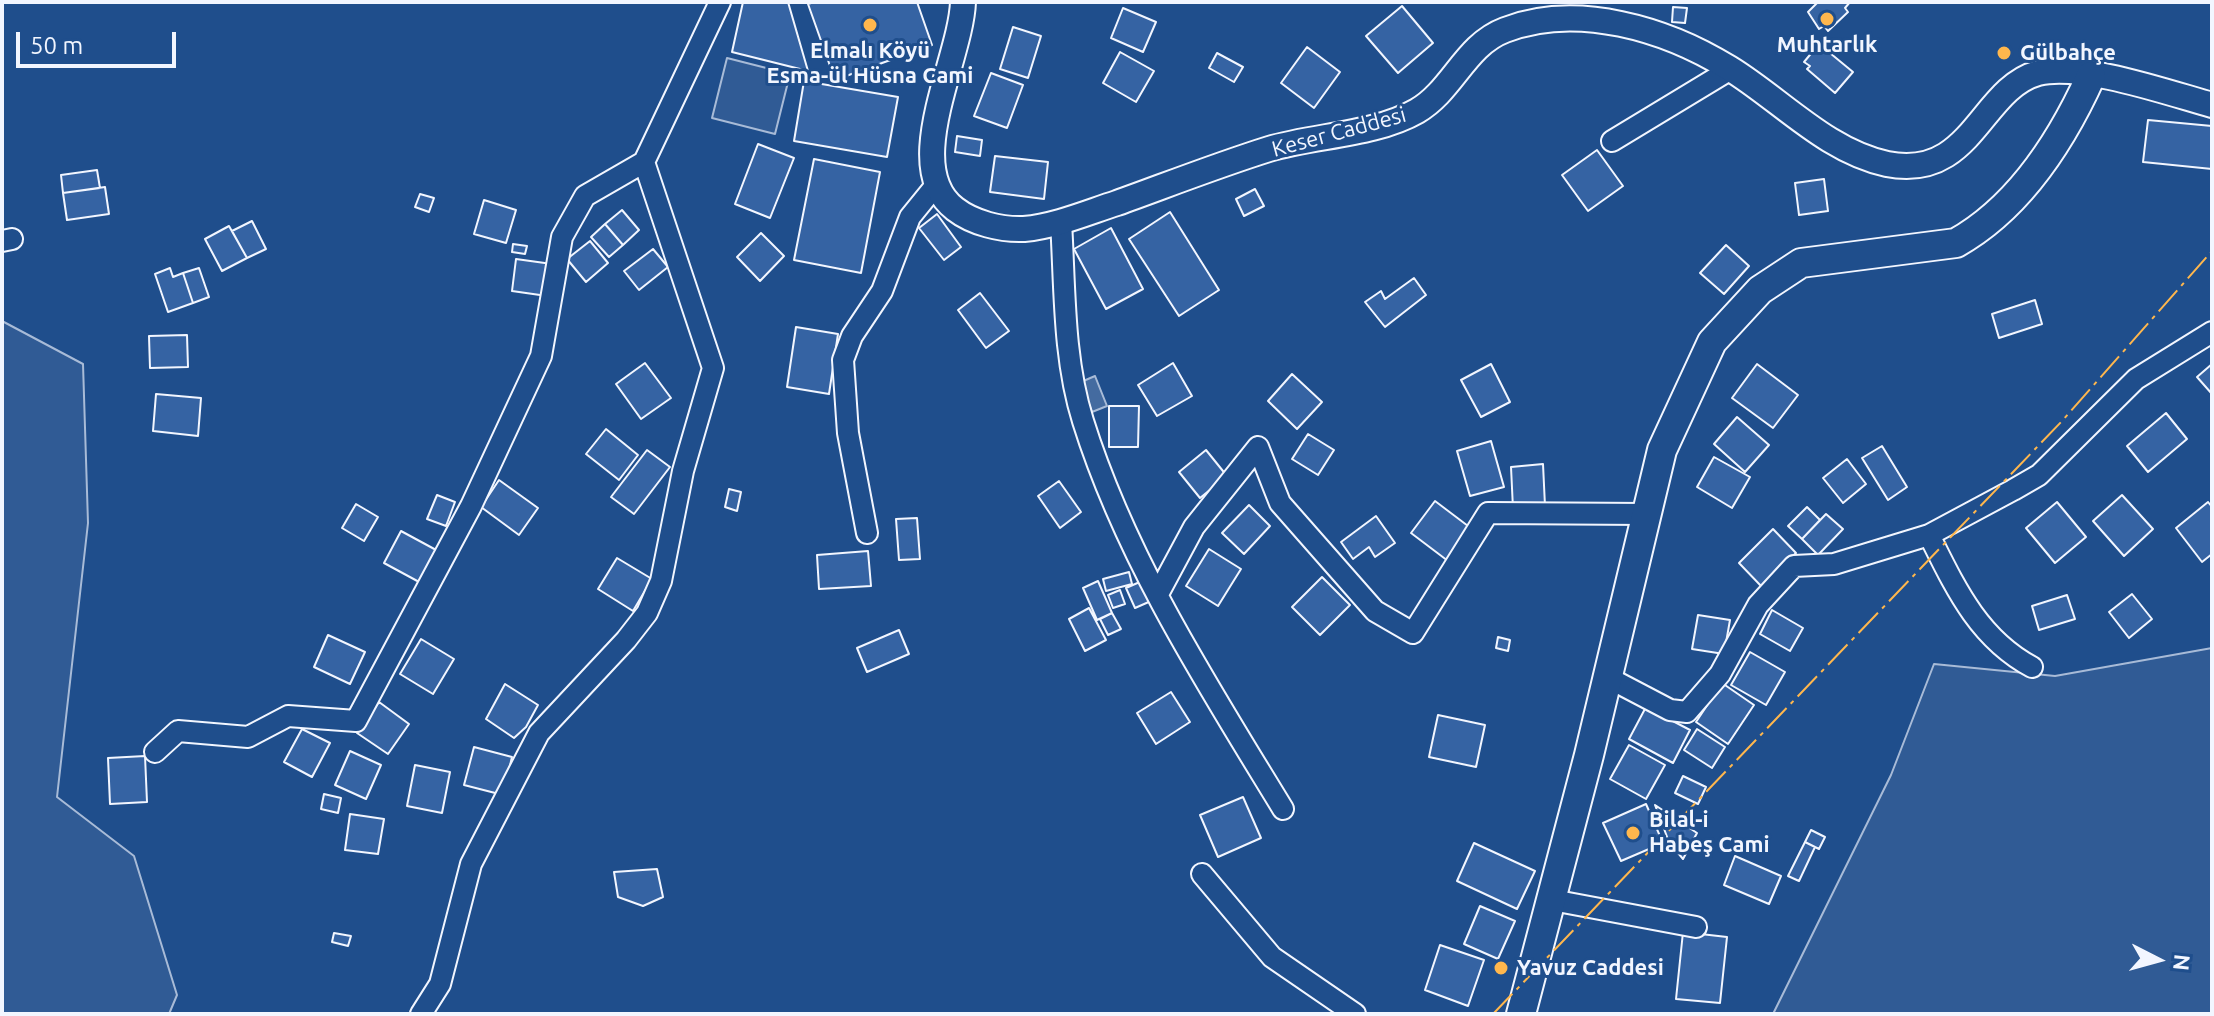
<!DOCTYPE html>
<html>
<head>
<meta charset="utf-8">
<style>
	body { margin:0 }
	#map { position:relative; width:2214px; height:1016px; overflow:hidden; background:#1f4e8c; font-family:Ubuntu,sans-serif }
	canvas { display:block }
	.frame { position:absolute; inset:0; border:4px solid #f2f6ff; pointer-events:none }
	.north { position:absolute; left:2118px; top:920px; width:80px; height:80px; -webkit-text-stroke:6px #1f4e8c; paint-order:stroke; rotate:96deg; font-size:22px; font-weight:700; line-height:32px; text-align:center; color:#f2f6ff }
	.north::after { content:''; display:block; margin:auto; width:28px; height:36px; background:#f2f6ff; clip-path:polygon(50% 0,100% 100%,50% 72%,0 100%) }
	.scale { position:absolute; left:16px; top:32px; width:160px; height:36px; box-sizing:border-box; border:4px solid #f2f6ff; border-top:0; padding-left:10px; font-size:24px; line-height:28px; white-space:nowrap; color:#f2f6ff; -webkit-text-stroke:6px #1f4e8c; paint-order:stroke }
</style>
</head>
<body>
<div id="map">
<canvas width="2214" height="1016"></canvas>
<div class="frame"></div>
<div class="north">N</div>
<div class="scale">50 m</div>
</div>
<script>
const ctx = document.querySelector('canvas').getContext('2d');
ctx.lineJoin = 'round';
function fillPath(path, color) {
  ctx.fillStyle = color;
  ctx.fill(path, 'evenodd');
}
function stroke(path, color, width, dash) {
  ctx.strokeStyle = color;
  ctx.lineWidth = width;
  ctx.lineCap = dash ? 'butt' : 'round';
  ctx.setLineDash(dash || []);
  ctx.stroke(path);
}
function label(font, color, halo, rows, align = 'center') {
  ctx.font = font + ' Ubuntu,sans-serif';
  ctx.lineWidth = 6;
  ctx.setLineDash([]);
  ctx.textBaseline = 'middle';
  ctx.strokeStyle = halo;
  ctx.fillStyle = color;
  for (const [text, x, y, turn = 0] of rows) {
    ctx.save();
    ctx.translate(x, y);
    ctx.rotate((+turn || 0) * Math.PI / 180);
    ctx.textAlign = isNaN(turn) ? turn : align;
    if (halo) ctx.strokeText(text, 0, 0);
    ctx.fillText(text, 0, 0);
    ctx.restore();
  }
}
const built = new Path2D(`
	M727 58 790 74 775 134 712 118Z
	M2 321 83 364 88 523 57 797 134 856 177 995 169 1014H2Z
	M2212 648V1014H1773L1891 775 1934 664 2055 676Z`);
fillPath(built, '#305b95');
stroke(built, '#a8bbd7', 2);
const water = new Path2D(`
	M1095 376 1107 406 1092 412 1081 382Z`);
fillPath(water, '#446ba0');
stroke(water, '#a8bbd7', 2);
const building = new Path2D(`
	M743 2H788L808 71 732 52Z
	M814 2H917L932 45 835 80 808 4Z
	M1818 2H1850L1845 8 1848 12 1828 31 1824 26 1819 29 1808 12Z
	M1402 6 1433 43 1398 73 1366 36Z
	M1673 7 1687 8 1685 23 1672 22Z
	M1123 8 1156 22 1143 52 1111 38Z
	M1013 27 1041 36 1028 78 1000 69Z
	M1819 44 1853 72 1835 93 1807 69 1810 66 1804 62Z
	M1307 47 1340 72 1314 108 1281 83Z
	M1120 52 1154 71 1136 102 1103 83Z
	M1217 53 1243 67 1234 82 1209 68Z
	M991 73 1023 85 1007 128 974 116Z
	M804 81 898 97 887 157 794 141Z
	M2148 120 2212 126V169L2143 162Z
	M957 136 982 140 980 156 955 152Z
	M758 144 794 158 770 218 735 204Z
	M1597 150 1623 186 1588 211 1562 175Z
	M995 156 1048 162 1044 199 990 192Z
	M814 159 880 172 861 273 794 260Z
	M97 170 100 188 63 193 61 175Z
	M1824 179 1828 211 1799 215 1795 183Z
	M105 187 109 214 67 220 63 193Z
	M1255 189 1264 206 1244 216 1236 199Z
	M420 194 434 198 429 212 415 207Z
	M484 200 516 210 506 243 474 234Z
	M622 210 639 230 623 245 605 224Z
	M1170 212 1219 290 1179 316 1129 239Z
	M937 214 961 247 944 260 919 228Z
	M252 221 266 249 247 258 232 231Z
	M605 224 623 245 609 257 591 237Z
	M229 226 247 258 222 271 205 239Z
	M1111 228 1143 289 1106 309 1074 249Z
	M761 233 784 256 760 281 737 257Z
	M590 241 608 263 586 282 567 259Z
	M513 244 527 246 525 254 512 252Z
	M1726 245 1749 266 1724 294 1700 273Z
	M653 249 668 267 639 290 624 271Z
	M516 259 552 264 547 296 512 291Z
	M170 268 173 277 183 273 193 303 168 312 155 274Z
	M199 268 209 297 193 303 183 273Z
	M1414 278 1426 295 1385 327 1365 302 1381 291 1385 299Z
	M980 293 1009 331 986 348 958 310Z
	M2035 300 2042 324 1999 338 1992 314Z
	M796 327 838 334 829 394 787 387Z
	M187 335 188 367 150 368 149 336Z
	M645 363 671 398 641 419 616 384Z
	M1173 363 1192 396 1157 416 1138 385Z
	M1491 364 1510 402 1481 417 1461 380Z
	M1757 364 1798 395 1773 428 1732 398Z
	M2212 364V394L2197 377Z
	M1292 374 1322 402 1297 429 1268 401Z
	M156 394 201 398 198 436 153 431Z
	M1109 406H1139L1138 447H1109Z
	M2166 413 2187 439 2148 472 2127 446Z
	M1737 417 1769 445 1745 472 1714 444Z
	M606 429 638 455 619 480 586 454Z
	M1308 434 1334 450 1318 475 1292 459Z
	M1491 441 1504 487 1470 496 1457 451Z
	M1882 446 1907 487 1888 500 1862 458Z
	M647 450 670 467 634 514 611 497Z
	M1206 450 1227 476 1200 498 1179 472Z
	M1714 457 1750 477 1732 508 1697 487Z
	M1847 459 1866 484 1843 503 1823 478Z
	M1543 464 1545 506 1513 509 1511 467Z
	M499 480 538 508 519 535 481 507Z
	M1059 481 1081 512 1060 528 1038 496Z
	M729 489 741 492 737 511 725 507Z
	M437 495 455 502 446 526 427 519Z
	M2122 495 2153 529 2124 556 2093 521Z
	M1435 501 1472 529 1448 561 1411 533Z
	M2057 502 2086 537 2055 563 2026 528Z
	M2208 502 2212 507V554L2202 562 2176 528Z
	M356 504 378 517 364 541 342 528Z
	M1249 505 1270 526 1244 554 1222 533Z
	M1807 507 1820 520 1802 539 1788 526Z
	M1826 514 1843 529 1818 555 1802 539Z
	M1376 516 1395 543 1375 557 1369 547 1353 559 1341 542Z
	M917 518 920 559 899 560 896 519Z
	M1773 529 1796 553 1762 587 1739 563Z
	M401 531 438 551 421 583 384 563Z
	M1209 549 1241 569 1218 606 1186 586Z
	M868 551 871 586 819 589 817 555Z
	M617 558 652 579 633 611 598 589Z
	M1129 572 1132 584 1106 591 1103 579Z
	M1322 577 1350 605 1320 635 1292 607Z
	M1098 581 1112 613 1097 620 1083 588Z
	M1142 581 1151 601 1135 608 1126 588Z
	M1120 590 1125 604 1113 608 1108 595Z
	M2132 594 2152 619 2129 638 2109 612Z
	M2067 595 2075 619 2039 630 2032 606Z
	M1089 608 1106 640 1085 651 1069 619Z
	M1772 610 1803 628 1790 651 1760 634Z
	M1112 613 1121 629 1108 635 1100 619Z
	M1698 615 1730 620 1724 654 1692 649Z
	M899 630 909 654 867 672 857 648Z
	M328 635 365 652 350 684 314 667Z
	M1498 637 1510 640 1508 651 1496 648Z
	M421 639 454 659 433 694 400 674Z
	M1750 652 1785 672 1766 705 1731 685Z
	M1722 683 1754 705 1728 744 1696 722Z
	M505 684 538 705 526 727 514 738 486 719Z
	M1171 692 1190 722 1156 744 1137 713Z
	M379 702 409 724 388 754 357 733Z
	M1646 707 1690 730 1673 763 1629 739Z
	M1438 715 1485 725 1476 767 1429 757Z
	M302 729 330 743 312 777 284 762Z
	M1697 729 1725 747 1712 768 1684 750Z
	M1629 745 1665 765 1646 799 1610 779Z
	M474 747 512 757 503 795 464 785Z
	M350 751 381 765 366 799 335 785Z
	M145 756 147 802 110 804 108 758Z
	M415 765 450 772 442 813 407 806Z
	M1683 776 1706 787 1698 804 1675 793Z
	M324 794 341 798 338 813 321 809Z
	M1243 797 1261 838 1218 857 1200 815Z
	M1646 804 1663 843 1621 861 1603 823Z
	M1655 805 1697 833 1683 859 1669 842Z
	M350 814 384 819 378 854 345 850Z
	M1811 830 1825 837 1819 849 1805 842Z
	M1805 842 1815 847 1799 881 1788 876Z
	M1474 843 1535 871 1517 909 1457 881Z
	M1735 856 1781 876 1769 904 1724 885Z
	M657 869 663 897 643 906 618 897 614 872Z
	M1480 906 1515 921 1498 959 1464 944Z
	M1683 932 1727 937 1720 1003 1676 999Z
	M334 933 351 936 348 946 332 942Z
	M1440 945 1484 960 1468 1006 1425 990Z`);
fillPath(building, '#3563a3');
stroke(building, '#f2f6ff', 2);
const minor = new Path2D(`
	M1612 141 1731 69
	M1061 222C1065 287 1063 358 1083 421 1126 559 1208 686 1283 809
	M2 241 12 239
	M867 533 848 433 843 360 852 336 882 291 910 217 936 185
	M1929 535C1955 587 1978 638 2032 667
	M1158 594 1194 527 1258 447 1280 503 1375 611 1413 633 1488 513 1647 514
	M1607 677 1670 710 1687 712 1720 674 1758 605 1794 566 1834 564 1929 535 2013 490 2039 475 2136 379 2212 332
	M155 752 178 731 248 737 288 716 356 721 471 506 541 356 562 237 585 196 644 162
	M1202 874 1272 957 1355 1014
	M1552 900 1696 927
	M421 1014 440 984 471 864 539 733 626 640 647 613 661 581 683 471 713 368 644 162 720 2`);
const tertiary = new Path2D(`
	M963 2C961 59 900 167 955 209 973 223 1001 230 1024 229 1056 226 1086 213 1117 203 1167 185 1218 165 1269 149 1316 135 1375 135 1417 111 1453 90 1465 45 1505 30 1577 2 1666 29 1729 68 1780 99 1826 151 1887 164 1972 181 1980 89 2038 73 2080 62 2169 93 2212 105`);
const secondary = new Path2D(`
	M1521 1014 1589 755 1662 450 1712 342 1760 290 1801 263 1956 243C2020 207 2062 140 2091 76`);
stroke(minor, '#f2f6ff', 24);
stroke(tertiary, '#f2f6ff', 28);
stroke(secondary, '#f2f6ff', 32);
stroke(minor, '#1f4e8c', 20);
stroke(tertiary, '#1f4e8c', 24);
stroke(secondary, '#1f4e8c', 28);
stroke(new Path2D(`
	M1493 1014 2062 421 2212 251`), '#ffb74d', 2, [28, 6, 4, 6]);
for (const [x, y, r, color] of [
	[1827,19,8,"#ffb74d"],
	[870,25,8,"#ffb74d"],
	[2004,53,8,"#ffb74d"],
	[1633,833,8,"#ffb74d"],
	[1501,968,8,"#ffb74d"]
]) {
  const dot = new Path2D();
  dot.arc(x, y, r, 0, 2 * Math.PI);
  ctx.fillStyle = color;
  ctx.fill(dot);
  stroke(dot, '#1f4e8c', 3);
}
label('bold 22px', '#f2f6ff', '#1f4e8c', [
	["Muhtarlık",1827,45,"center"],
	["Elmalı Köyü",870,51,"center"],
	["Esma-ül Hüsna Cami",870,76,"center"],
	["Gülbahçe",2020,53],
	["Bilal-i",1649,820],
	["Habeş Cami",1649,845],
	["Yavuz Caddesi",1517,968]
], 'left');
label('22px', '#f2f6ff', '#1f4e8c', [
	["Keser Caddesi",1339,132,-15]
]);
</script>
</body>
</html>
